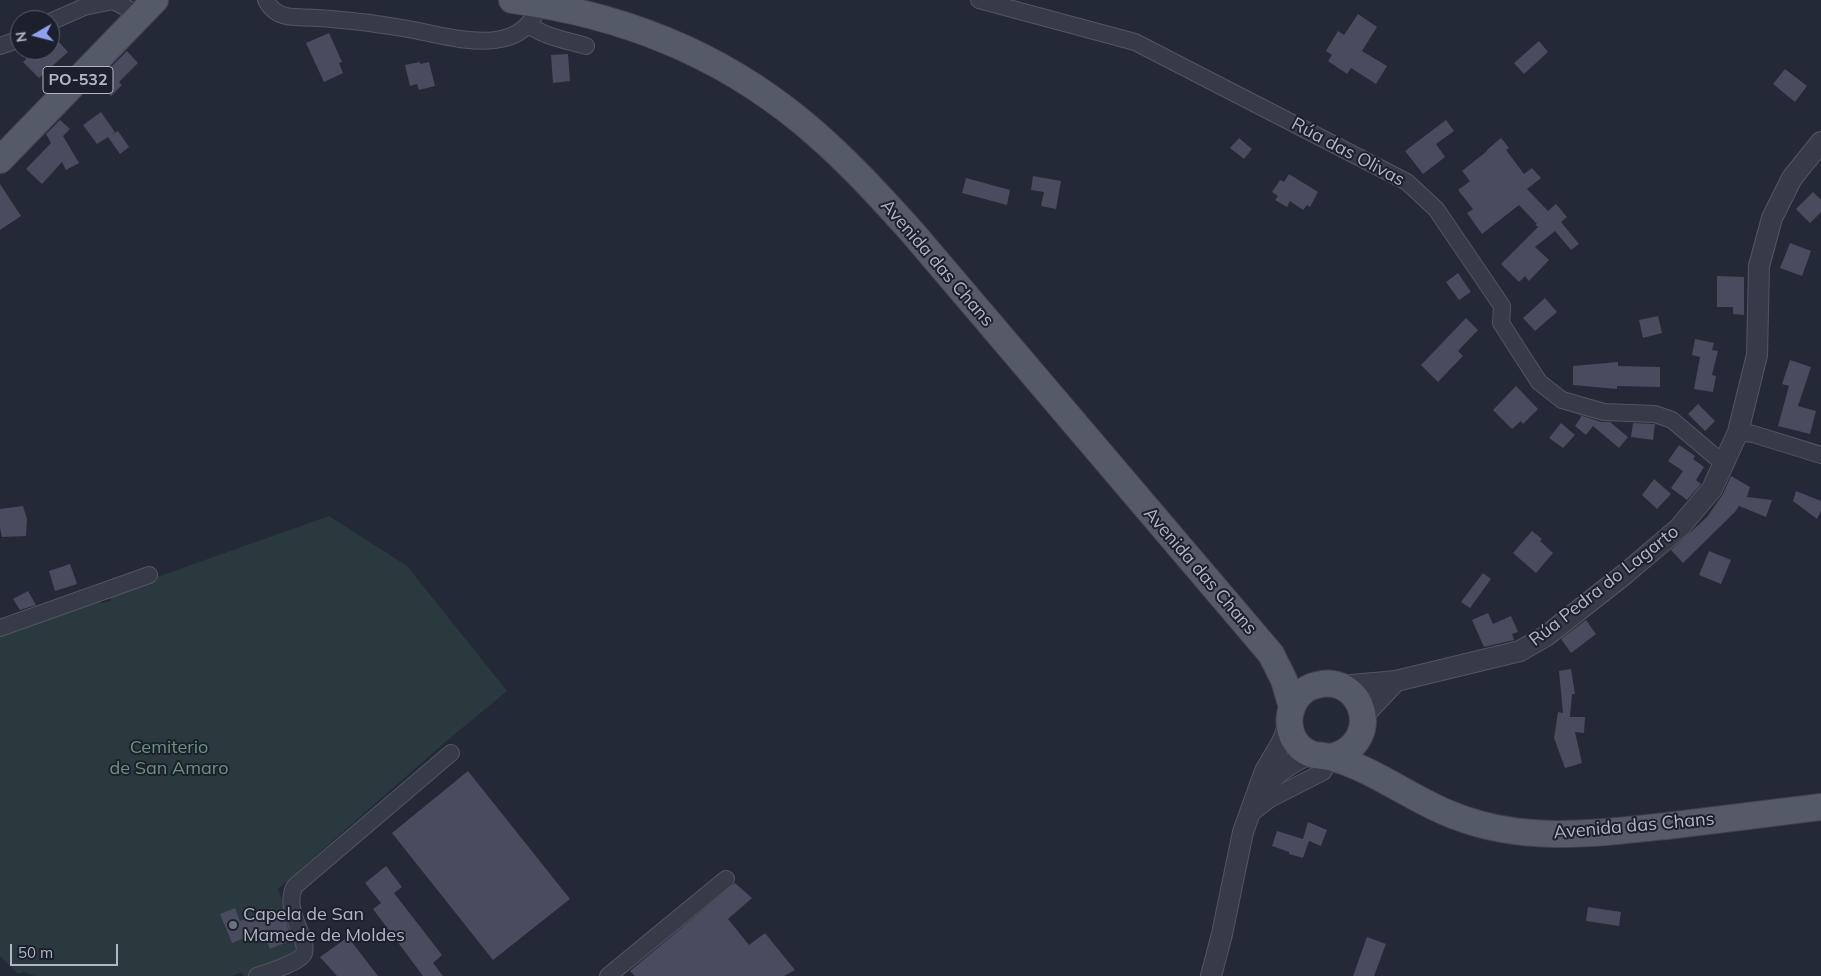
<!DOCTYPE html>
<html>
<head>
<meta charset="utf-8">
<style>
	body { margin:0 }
	#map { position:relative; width:1821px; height:976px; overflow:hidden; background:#242938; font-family:Mulish,sans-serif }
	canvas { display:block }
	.north { position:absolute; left:10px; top:10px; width:50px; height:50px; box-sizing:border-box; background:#1c202d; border:1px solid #585c69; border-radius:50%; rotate:262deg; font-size:14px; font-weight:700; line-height:20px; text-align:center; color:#b2b6c4 }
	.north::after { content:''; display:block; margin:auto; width:18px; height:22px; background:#8ea1ee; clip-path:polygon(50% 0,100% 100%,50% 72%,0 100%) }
	.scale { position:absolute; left:10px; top:944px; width:108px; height:22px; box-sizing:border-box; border:2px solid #b2b6c4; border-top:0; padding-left:6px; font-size:15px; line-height:18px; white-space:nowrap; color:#b2b6c4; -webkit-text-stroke:4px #1c202d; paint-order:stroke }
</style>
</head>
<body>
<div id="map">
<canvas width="1821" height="976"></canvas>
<div class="north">N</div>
<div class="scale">50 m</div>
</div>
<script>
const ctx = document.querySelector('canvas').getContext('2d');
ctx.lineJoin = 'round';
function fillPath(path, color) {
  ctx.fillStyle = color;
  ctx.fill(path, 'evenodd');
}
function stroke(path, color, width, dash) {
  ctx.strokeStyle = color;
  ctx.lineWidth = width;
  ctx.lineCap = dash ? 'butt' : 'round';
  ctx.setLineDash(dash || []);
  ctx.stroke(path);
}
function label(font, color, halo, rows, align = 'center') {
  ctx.font = font + ' Mulish,sans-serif';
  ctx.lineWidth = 4;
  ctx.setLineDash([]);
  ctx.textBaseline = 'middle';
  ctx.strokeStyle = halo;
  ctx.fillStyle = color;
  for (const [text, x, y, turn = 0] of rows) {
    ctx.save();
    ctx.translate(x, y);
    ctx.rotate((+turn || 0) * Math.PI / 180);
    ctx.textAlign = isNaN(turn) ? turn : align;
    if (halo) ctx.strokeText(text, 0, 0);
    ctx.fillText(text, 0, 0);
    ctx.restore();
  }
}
fillPath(new Path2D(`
	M329 516 407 566 507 691 443 744 278 889 300 948 296 958 249 976H244L242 972 232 976H35L24 972 18 974 0 956V633L96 600 102 603 110 601 112 593Z`), '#2a393d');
fillPath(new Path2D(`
	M1358 14 1377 27 1362 51 1387 66 1376 84 1351 68 1347 74 1328 61 1332 55 1326 51 1338 31 1344 35Z
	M329 33 342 62 339 63 343 73 324 82 306 43Z
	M50 37 56 43 58 41 68 52 39 78 23 62 36 50H50Z
	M1539 41 1548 52 1524 74 1514 63Z
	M127 51 138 63 119 82 122 85 111 96 97 81Z
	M568 54 570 81 553 83 551 55Z
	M420 62V64L429 62 435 86 419 90 417 84 410 86 405 65Z
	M1785 69 1807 86 1795 102 1773 84Z
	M101 112 115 132 111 135 118 131 129 147 120 154 108 137 97 144 83 125Z
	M60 120 70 129 63 136 79 163 66 170 62 162 42 184 26 169 51 143 46 134Z
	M1446 120 1454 131 1436 144 1445 157 1423 174 1405 151Z
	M1239 138 1252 149 1244 159 1230 148Z
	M1501 138 1509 148 1506 150 1524 174 1532 168 1541 178 1527 189 1548 211 1556 204 1567 217 1561 222 1579 244 1571 250 1555 231 1535 247 1549 260 1529 281 1525 276 1519 282 1501 264 1538 227 1535 225 1537 224 1519 205 1482 234 1467 213 1473 209 1458 190 1470 181 1462 171 1487 151V150Z
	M1289 174 1318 192 1310 207 1307 205 1303 210 1290 201 1287 207 1275 200 1278 196 1272 192 1280 180 1284 182Z
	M1033 176 1061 181 1056 209 1041 206 1044 192 1031 190Z
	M966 178 1010 190 1007 205 962 193Z
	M0 184 21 216 0 230Z
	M1813 192 1821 200V212L1810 223 1796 209Z
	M1790 243 1811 251 1802 276 1780 268Z
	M1458 273 1471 292 1459 300 1446 282Z
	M1717 276 1744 277V315L1733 314V307H1717Z
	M1545 298 1557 312 1535 331 1523 318Z
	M1658 316 1662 333 1643 338 1639 320Z
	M1466 318 1478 330 1458 351 1463 356 1438 382 1421 365Z
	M1695 339 1714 343 1712 350 1718 351 1712 375 1716 376 1713 392 1694 389 1700 357 1692 355Z
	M1790 360 1811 367 1798 406 1816 411 1810 434 1778 426 1789 386 1782 384Z
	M1618 362V366L1660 367V387L1617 386V389L1573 385V366Z
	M1516 386 1538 409 1523 424 1521 421 1512 429 1493 410Z
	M1698 404 1715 421 1705 431 1688 414Z
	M1580 415 1601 422H1610L1628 437 1619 448 1593 426 1586 435 1575 426 1581 417Z
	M1561 423 1575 435 1563 448 1549 438Z
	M1633 423 1655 424 1653 440 1631 437Z
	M1679 445 1695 456 1693 459 1704 467 1696 480 1701 484 1687 500 1671 488 1683 471 1668 461Z
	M1731 476 1750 487 1747 497 1772 500 1766 517 1739 506 1735 512 1683 563 1671 550 1707 517 1723 494Z
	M1654 479 1671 494 1657 509 1642 495Z
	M1796 491 1821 501V511L1817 519 1793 501Z
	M23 506 27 519 26 536 2 537 0 528V509Z
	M1532 531 1542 539 1540 541 1553 553 1536 573 1513 553Z
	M1709 551 1731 560 1721 584 1699 575Z
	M70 564 77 584 55 591 49 571Z
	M1483 573 1491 579 1470 608 1461 602Z
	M28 591 36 605 20 610 13 599Z
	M1488 613 1493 624 1511 616 1518 632 1512 634 1514 640 1484 647 1472 620Z
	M1586 620 1596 634 1571 653 1561 639Z
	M1571 669 1575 694H1572L1570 717H1585L1584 733 1575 732 1582 763 1565 768 1554 738 1558 712 1563 713 1559 671Z
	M468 771 570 899 493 960 392 833Z
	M1308 822 1327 830 1321 846 1309 841 1303 858 1289 854V852L1272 846 1277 831 1303 839Z
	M386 866 402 887 394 893 442 955 433 963 443 976H423L373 909 381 903 365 883Z
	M735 883 752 898 728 919 749 945 765 933 795 970 784 976H635L630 971Z
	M1588 907 1621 912 1619 926 1586 921Z
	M235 908 240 921 272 908 274 914 282 910 292 940 270 949 262 931 232 943 220 914Z
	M348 937 378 976H337L320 957Z
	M1367 937 1386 944 1374 976H1353Z`), '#484c5e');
const minor = new Path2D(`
	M266 0C270 8 277 14 286 16 295 18 307 17 317 18 335 19 352 21 370 23 388 26 406 28 423 32 463 40 524 56 539 4
	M979 0 1135 42 1407 182 1436 209 1502 306 1501 323 1539 382 1562 400 1604 412 1655 414 1672 420 1724 464
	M50 22 84 7 113 1 142 16
	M529 25C545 37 566 40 586 46
	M0 46 20 39
	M1738 432 1753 434 1821 455
	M0 628 149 575
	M1248 816 1270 799 1323 772 1332 757
	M257 976C268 972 296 964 303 955 312 942 281 910 295 886L451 753
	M608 976 726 879`);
const tertiary = new Path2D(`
	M1341 686 1396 681 1520 651 1546 636 1625 574 1679 528 1712 489 1738 432 1757 355 1759 266 1772 218 1792 178 1821 142
	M1363 716 1396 681
	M1263 786C1278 772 1292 761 1311 754
	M1211 976 1222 934 1243 832 1265 771 1282 742 1290 722`);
const primary = new Path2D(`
	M512 0C621 15 717 52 802 122 842 155 877 193 912 232L1271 654 1284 680 1292 707
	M0 160 155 0
	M1332 757C1385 742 1363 673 1317 685 1289 691 1280 729 1301 748 1313 758 1321 754 1333 758 1376 770 1414 801 1455 816 1526 844 1601 833 1675 825 1724 819 1772 813 1821 807`);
stroke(minor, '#525663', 18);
stroke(tertiary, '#525663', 22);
stroke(primary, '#404451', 28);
stroke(minor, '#373b48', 16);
stroke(tertiary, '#373b48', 20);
stroke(primary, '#555a68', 26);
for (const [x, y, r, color] of [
	[233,925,5,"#6b7280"]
]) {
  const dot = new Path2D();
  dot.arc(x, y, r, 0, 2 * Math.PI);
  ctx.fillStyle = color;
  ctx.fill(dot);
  stroke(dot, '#1c202d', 2);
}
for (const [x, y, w] of [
	[78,80,70]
]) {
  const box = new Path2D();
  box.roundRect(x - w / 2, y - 13.5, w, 27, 4);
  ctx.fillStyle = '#1c202d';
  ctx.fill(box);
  stroke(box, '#b2b6c4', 1);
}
label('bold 16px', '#b2b6c4', null, [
	["PO-532",78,80]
]);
label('18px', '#b2b6c4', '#1c202d', [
	["Rúa das Olivas",1348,152,28],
	["Avenida das Chans",937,263,49],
	["Avenida das Chans",1200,571,49],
	["Rúa Pedra do Lagarto",1604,586,-38],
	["Avenida das Chans",1634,826,-5]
]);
label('18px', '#6b937c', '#1c202d', [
	["Cemiterio",169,748],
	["de San Amaro",169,769]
]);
label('18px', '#b2b6c4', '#1c202d', [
	["Capela de San",243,915],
	["Mamede de Moldes",243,936]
], 'left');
</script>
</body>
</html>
